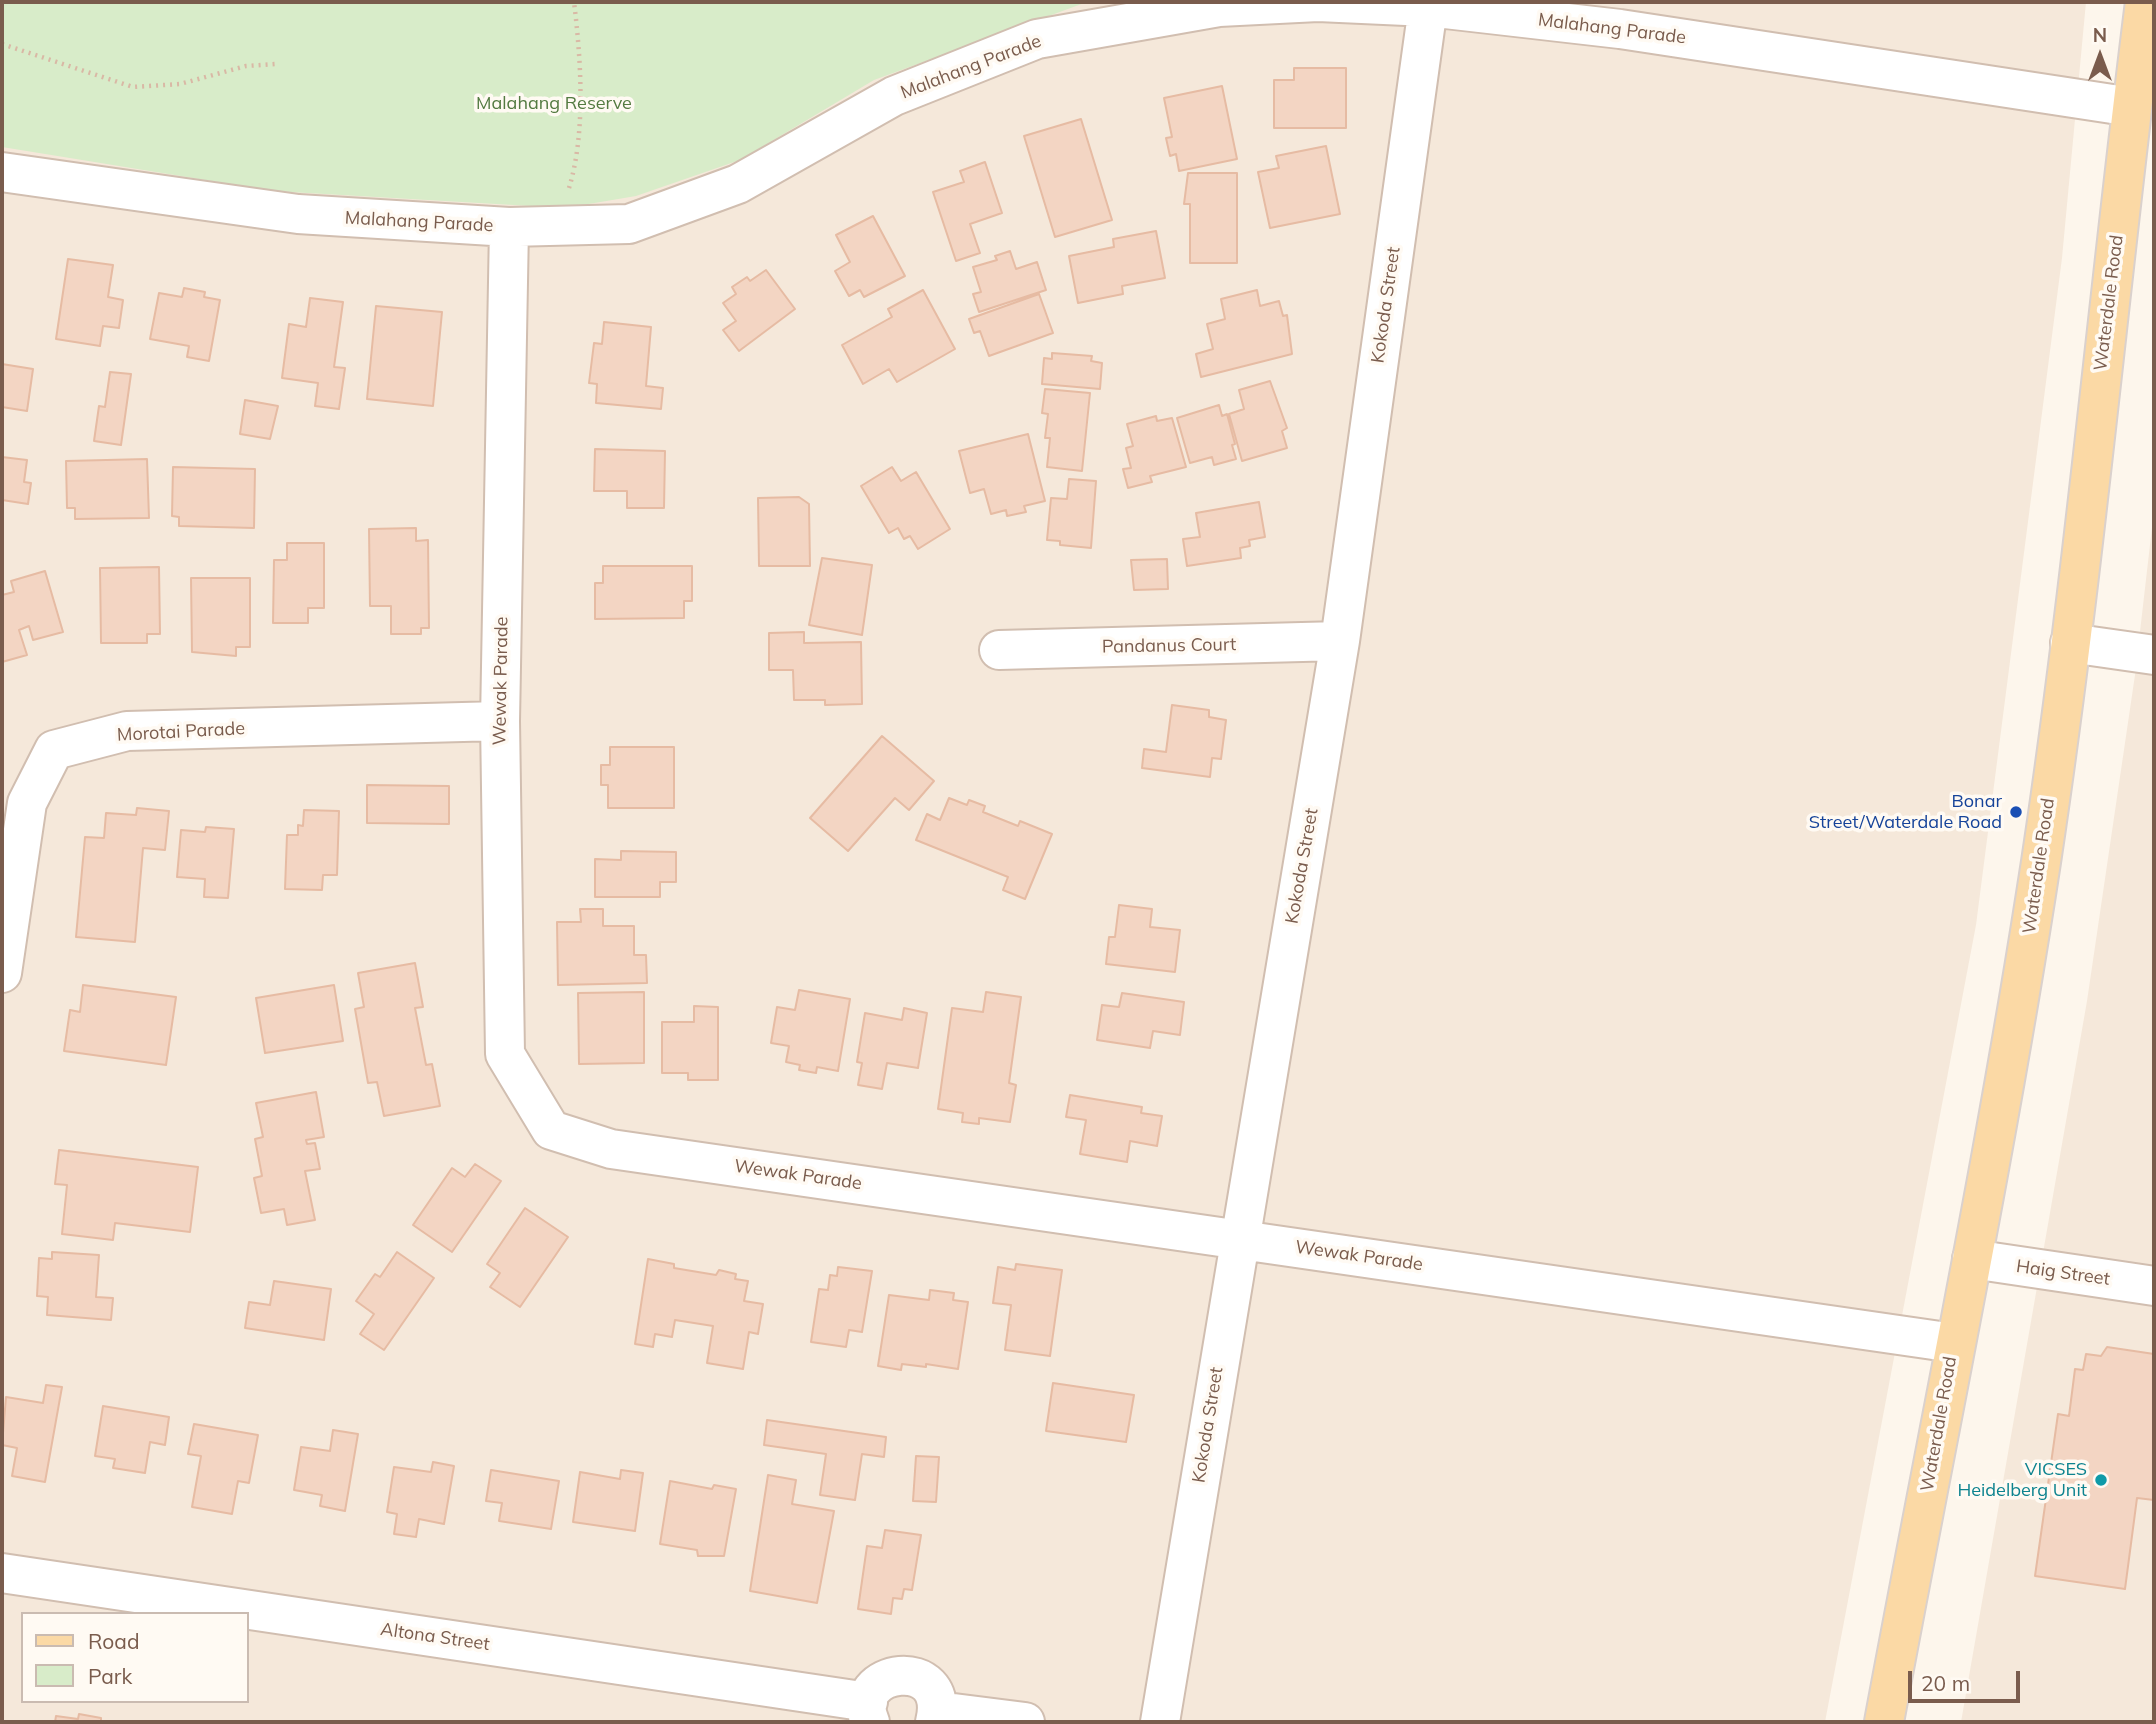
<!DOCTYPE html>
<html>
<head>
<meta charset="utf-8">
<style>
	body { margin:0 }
	#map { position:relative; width:2156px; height:1724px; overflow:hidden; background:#fdf6ec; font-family:Mulish,sans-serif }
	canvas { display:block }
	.frame { position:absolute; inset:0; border:4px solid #7a5c4d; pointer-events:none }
	.legend { position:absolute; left:21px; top:1612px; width:228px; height:91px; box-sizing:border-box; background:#fffaf3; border:2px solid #cabbb1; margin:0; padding:9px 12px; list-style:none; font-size:21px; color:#7a5c4d }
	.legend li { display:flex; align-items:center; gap:14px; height:35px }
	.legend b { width:35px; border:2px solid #cabbb1 }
	.north { position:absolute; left:2065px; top:21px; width:70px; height:70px; -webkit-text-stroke:5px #fffaf3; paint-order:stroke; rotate:0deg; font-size:19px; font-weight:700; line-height:28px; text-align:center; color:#7a5c4d }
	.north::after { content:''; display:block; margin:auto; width:24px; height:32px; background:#7a5c4d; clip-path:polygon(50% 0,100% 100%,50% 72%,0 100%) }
	.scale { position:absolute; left:1908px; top:1671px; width:112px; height:32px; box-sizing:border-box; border:4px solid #7a5c4d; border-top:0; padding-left:9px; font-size:21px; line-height:24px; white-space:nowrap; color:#7a5c4d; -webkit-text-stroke:5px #fffaf3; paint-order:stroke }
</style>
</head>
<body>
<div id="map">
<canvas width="2156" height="1724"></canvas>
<div class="frame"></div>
<ul class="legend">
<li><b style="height:9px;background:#fbd9a5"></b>Road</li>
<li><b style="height:19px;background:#d8ecc9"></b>Park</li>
</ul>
<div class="north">N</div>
<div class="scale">20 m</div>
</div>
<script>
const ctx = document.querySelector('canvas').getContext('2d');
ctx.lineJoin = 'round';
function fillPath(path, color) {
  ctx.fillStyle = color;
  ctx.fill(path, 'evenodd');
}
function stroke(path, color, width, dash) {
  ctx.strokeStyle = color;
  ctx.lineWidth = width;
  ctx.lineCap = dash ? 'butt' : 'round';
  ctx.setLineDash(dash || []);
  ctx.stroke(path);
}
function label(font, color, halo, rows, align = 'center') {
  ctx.font = font + ' Mulish,sans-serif';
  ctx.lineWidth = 7;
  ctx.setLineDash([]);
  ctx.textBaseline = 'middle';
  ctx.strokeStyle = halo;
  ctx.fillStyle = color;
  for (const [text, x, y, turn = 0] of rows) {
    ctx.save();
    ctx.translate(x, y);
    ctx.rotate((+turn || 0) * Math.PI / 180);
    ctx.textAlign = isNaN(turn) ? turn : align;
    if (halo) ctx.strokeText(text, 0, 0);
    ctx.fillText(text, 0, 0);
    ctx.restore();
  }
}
fillPath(new Path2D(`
	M2 2H2086L2062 258 1976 925 1825 1722H2ZM23 1614H247V1701H23Z
	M2154 510V1722H1961L2087 1001 2135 675Z`), '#f5e8da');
fillPath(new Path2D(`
	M2 2H1087L874 80 740 160 636 196 565 208 273 191 2 147Z`), '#d8ecc9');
const building = new Path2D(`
	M1294 68H1346V128H1274V80H1294Z
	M1222 86 1237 159 1179 171 1176 154 1170 156 1166 138 1172 137 1164 98Z
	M1081 119 1112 220 1055 237 1024 136Z
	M1326 146 1340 214 1270 228 1258 172 1279 168 1276 156Z
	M985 162 1002 213 970 224 980 253 956 261 933 192 964 182 960 171Z
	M1188 173H1237V263H1190V204H1184Z
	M873 216 905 276 864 297 860 290 849 296 835 271 850 262 836 235Z
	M1156 231 1165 278 1122 286 1123 294 1078 303 1069 256 1114 247 1113 239Z
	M1010 251 1016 269 1037 262 1046 290 979 312 973 294 981 292 973 267 997 260 995 256Z
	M68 259 113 265 108 297 123 300 119 328 103 326 100 346 56 339Z
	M766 270 795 309 739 351 723 330 736 321 723 303 736 294 732 287 747 277 750 281Z
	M184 288 205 292 204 297 220 300 209 361 187 357 189 346 150 339 159 293 182 297Z
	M923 290 955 349 897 382 889 369 863 384 842 345 892 317 888 309Z
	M1257 290 1260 306 1279 301 1283 316 1287 315 1292 354 1201 377 1196 354 1213 349 1207 324 1225 319 1221 299Z
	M1039 294 1053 333 989 356 980 331 974 333 969 319Z
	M310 298 343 302 334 367 345 368 339 409 315 406 318 383 282 378 289 324 306 327Z
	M376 306 442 312 433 406 367 399Z
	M604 322 651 327 646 386 663 388 661 409 596 403 597 384 589 383 594 343 602 344Z
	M1052 353 1092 356 1091 361 1102 363 1100 389 1042 384 1044 358 1052 359Z
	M2 364 33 369 27 411 2 407Z
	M110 372 131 374 121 445 94 441 99 406 105 407Z
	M1270 381 1287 428 1282 431 1287 448 1242 461 1229 414 1244 409 1239 390Z
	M1045 389 1090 393 1082 471 1047 467 1050 438H1045L1048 414 1042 413Z
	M245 400 278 406 270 439 240 434Z
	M1219 405 1222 416 1227 414 1235 444 1232 445 1236 459 1214 465 1212 457 1190 463 1177 418Z
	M1156 416 1157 421 1172 418 1186 467 1150 476 1152 482 1128 488 1123 469 1131 468 1126 448 1133 446 1127 424Z
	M1028 434 1045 501 1024 506 1026 512 1007 516 1006 510 991 514 984 489 970 493 959 451Z
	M595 449 665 451 664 508H627V491H594Z
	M2 457 27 460 24 482 31 483 28 504 2 500Z
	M147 459 149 518 75 519V508H67L66 461Z
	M173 467 255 469 254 528 179 526V517L172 516Z
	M892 467 901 481 916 472 950 529 918 549 910 536 904 539 898 528 889 533 861 486Z
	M1069 479 1096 481 1091 548 1060 545V541L1047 540 1051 498 1067 499Z
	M799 497 809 504 810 566H759L758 498Z
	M1259 502 1265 537 1249 540 1250 546 1240 548 1241 558 1187 566 1183 539 1200 537 1196 513Z
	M416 528V541L428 540 429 628H421V634H391V606H370L369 529Z
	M287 543H324V608H308V623H273L274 560H287Z
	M822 558 872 565 862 635 809 625Z
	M1167 559 1168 589 1134 590 1131 560Z
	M603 566H692V601H684V618L595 619V583H603Z
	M159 567 160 634H147V643H101L100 568Z
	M45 571 63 632 33 640 29 626 19 630 27 655 2 662V595L14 592 11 581Z
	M191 578H250V647H236V656L192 652Z
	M804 632V643L861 642 862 704 825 705V700H794L793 670H769V633Z
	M1172 705 1209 710V717L1226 720 1221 759 1212 758 1210 777 1142 768 1144 749 1166 752Z
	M882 736 934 781 909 810 895 798 848 851 810 818Z
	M610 747H674V808H608V785H601V765H610Z
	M367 785 449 786V824L367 823Z
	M949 798 967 805 969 800 985 806 983 812 1018 826 1020 821 1052 834 1025 899 1003 890 1008 877 916 840 927 814 940 820Z
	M137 808 169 811 165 850 143 848 135 942 76 937 85 837 104 838 106 813 136 815Z
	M304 810 339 811 337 875H323L322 890 285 889 287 835H298V825L303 826Z
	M206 827 234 829 228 898 204 897 205 879 177 877 181 830 205 832Z
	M621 851 676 852V882H660V897H595V859L621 860Z
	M1119 905 1152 909 1150 927 1180 930 1175 972 1106 964 1109 937H1115Z
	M580 909H603V926H634V955H646L647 983 558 985 557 922H581Z
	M415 963 423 1007 415 1008 426 1065 432 1064 440 1106 384 1116 377 1082 368 1083 355 1009 364 1007 358 973Z
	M83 985 176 997 166 1065 64 1051 70 1010 80 1012Z
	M334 985 343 1041 265 1053 256 998Z
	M799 990 850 999 838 1071 817 1067 816 1073 799 1070 800 1065 786 1062 789 1046 771 1043 777 1007 795 1010Z
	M644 992V1063L579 1064 578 993Z
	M986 992 1021 997 1009 1083 1016 1085 1010 1122 979 1118V1124L962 1122 963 1113 938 1109 952 1008 983 1012Z
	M1122 993 1184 1002 1180 1035 1153 1031 1150 1048 1097 1040 1102 1005 1119 1007Z
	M694 1006 718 1007V1080H688V1073H662V1022H694Z
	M904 1008 927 1013 918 1068 887 1063 882 1089 858 1085 862 1063 857 1062 865 1013 902 1020Z
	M316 1092 324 1137 306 1140 307 1144 315 1143 320 1169 305 1171 315 1220 287 1225 284 1209 261 1213 254 1178 262 1176 255 1139 263 1137 256 1103Z
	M1070 1095 1142 1107 1141 1113 1162 1116 1157 1146 1130 1141 1127 1162 1080 1154 1086 1120 1066 1117Z
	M59 1150 198 1167 190 1232 115 1223 113 1240 62 1234 67 1185 55 1184Z
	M475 1164 501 1181 452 1252 413 1225 452 1168 465 1177Z
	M525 1208 568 1237 520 1307 490 1287 500 1273 487 1264Z
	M52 1252 99 1255 96 1297 113 1298 111 1320 47 1315 48 1297 37 1296 39 1258 52 1259Z
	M397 1252 434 1278 384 1350 360 1334 374 1314 356 1301 375 1274 380 1277Z
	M648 1259 674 1264V1268L716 1275 719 1270 736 1274 735 1279 748 1281 744 1301 763 1304 758 1334 749 1332 743 1369 707 1363 713 1326 675 1320 672 1337 655 1334 653 1347 635 1344Z
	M1016 1264 1062 1270 1050 1356 1005 1350 1011 1305 993 1303 998 1267 1015 1270Z
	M838 1267 872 1271 862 1332 849 1330 846 1347 811 1342 819 1289 828 1290 830 1275 837 1276Z
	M274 1281 331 1289 324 1340 245 1328 249 1302 270 1305Z
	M930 1290 954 1293 953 1300 968 1302 958 1369 926 1364V1367L902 1364 901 1370 878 1366 889 1295 929 1300Z
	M2107 1347 2154 1354V1500L2137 1498 2125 1589 2035 1576 2058 1414 2069 1416 2075 1369 2083 1370 2086 1354 2101 1356Z
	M1053 1383 1134 1395 1126 1442 1046 1431Z
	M46 1385 62 1387 45 1482 12 1476 17 1448 2 1445 6 1397 43 1403Z
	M103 1406 169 1417 165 1445 150 1442 145 1473 113 1468 115 1459 95 1456Z
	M767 1420 886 1437 884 1457 862 1454 855 1500 820 1495 826 1454 764 1445Z
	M194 1424 258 1435 249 1483 238 1481 232 1514 192 1507 201 1456 188 1454Z
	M333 1430 358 1434 345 1511 320 1506 322 1495 294 1490 301 1447 330 1451Z
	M916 1456 939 1457 936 1502 913 1501Z
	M433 1462 454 1466 444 1524 419 1519 416 1537 394 1534 397 1514 387 1512 394 1467 431 1472Z
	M491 1470 559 1481 551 1529 499 1521 502 1503 486 1501Z
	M621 1470 643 1473 635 1531 573 1522 580 1472 620 1479Z
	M768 1475 796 1480 792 1504 834 1511 817 1603 750 1591Z
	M670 1481 712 1489 714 1485 736 1489 724 1556H698L697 1550 660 1544Z
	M885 1530 921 1535 912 1590 904 1589 902 1599 893 1598 891 1614 858 1609 867 1546 882 1548Z
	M79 1714 101 1718V1722H55L56 1716 78 1719Z`);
fillPath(building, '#f3d5c3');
stroke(building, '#e6bba3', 2);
const minor = new Path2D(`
	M2 172 298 214 509 227 629 224 738 184 894 96 1037 39 1219 7 1318 2 1428 7 1620 29 2132 107
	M509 227 500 721 505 1054 551 1130 611 1149 1954 1343
	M2070 643 2154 655
	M999 650 1340 641
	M2 973 27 803 54 750 127 731 500 721
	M1972 1259 2154 1286
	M2 1573 868 1702
	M938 1711 1025 1722
	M870 1722C846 1668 952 1653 935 1722
	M1160 1722 1340 641 1428 7`);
const major = new Path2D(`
	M1884 1722C1937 1436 1997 1150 2041 862 2084 576 2109 288 2145 2`);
stroke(minor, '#d1beb0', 42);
stroke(major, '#dad1cd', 42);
stroke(new Path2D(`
	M2 44 133 87 180 84 246 66 276 64
	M569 188C586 133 581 59 574 2`), '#d9b8a5', 4.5, [2, 5]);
stroke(minor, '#fff', 38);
stroke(major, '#fbd9a5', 38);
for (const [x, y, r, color] of [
	[2016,812,7,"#1a4fb4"],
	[2101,1480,7,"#0f9aa8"]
]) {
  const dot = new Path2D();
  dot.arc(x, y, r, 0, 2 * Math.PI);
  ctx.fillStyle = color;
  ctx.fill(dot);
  stroke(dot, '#fffaf3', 2.5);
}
label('18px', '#7a5c4d', '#fffaf3', [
	["Malahang Parade",1612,29,7],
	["Malahang Parade",971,67,-21],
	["Malahang Parade",419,222,3],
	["Waterdale Road",2109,303,-83],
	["Kokoda Street",1386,305,-82],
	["Pandanus Court",1169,646,-1],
	["Wewak Parade",501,681,-89],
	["Morotai Parade",181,732,-3],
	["Kokoda Street",1302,866,-80],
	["Waterdale Road",2039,866,-82],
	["Wewak Parade",798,1175,8],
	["Wewak Parade",1359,1256,8],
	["Haig Street",2063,1273,8],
	["Waterdale Road",1939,1424,-80],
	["Kokoda Street",1208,1425,-81],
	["Altona Street",435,1637,8]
]);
label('18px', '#537a41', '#fffaf3', [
	["Malahang Reserve",554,104]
]);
label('18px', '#164399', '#fffaf3', [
	["Bonar",2002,802],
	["Street/Waterdale Road",2002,823]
], 'right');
label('18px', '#0d838f', '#fffaf3', [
	["VICSES",2087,1470],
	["Heidelberg Unit",2087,1491]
], 'right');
</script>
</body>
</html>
